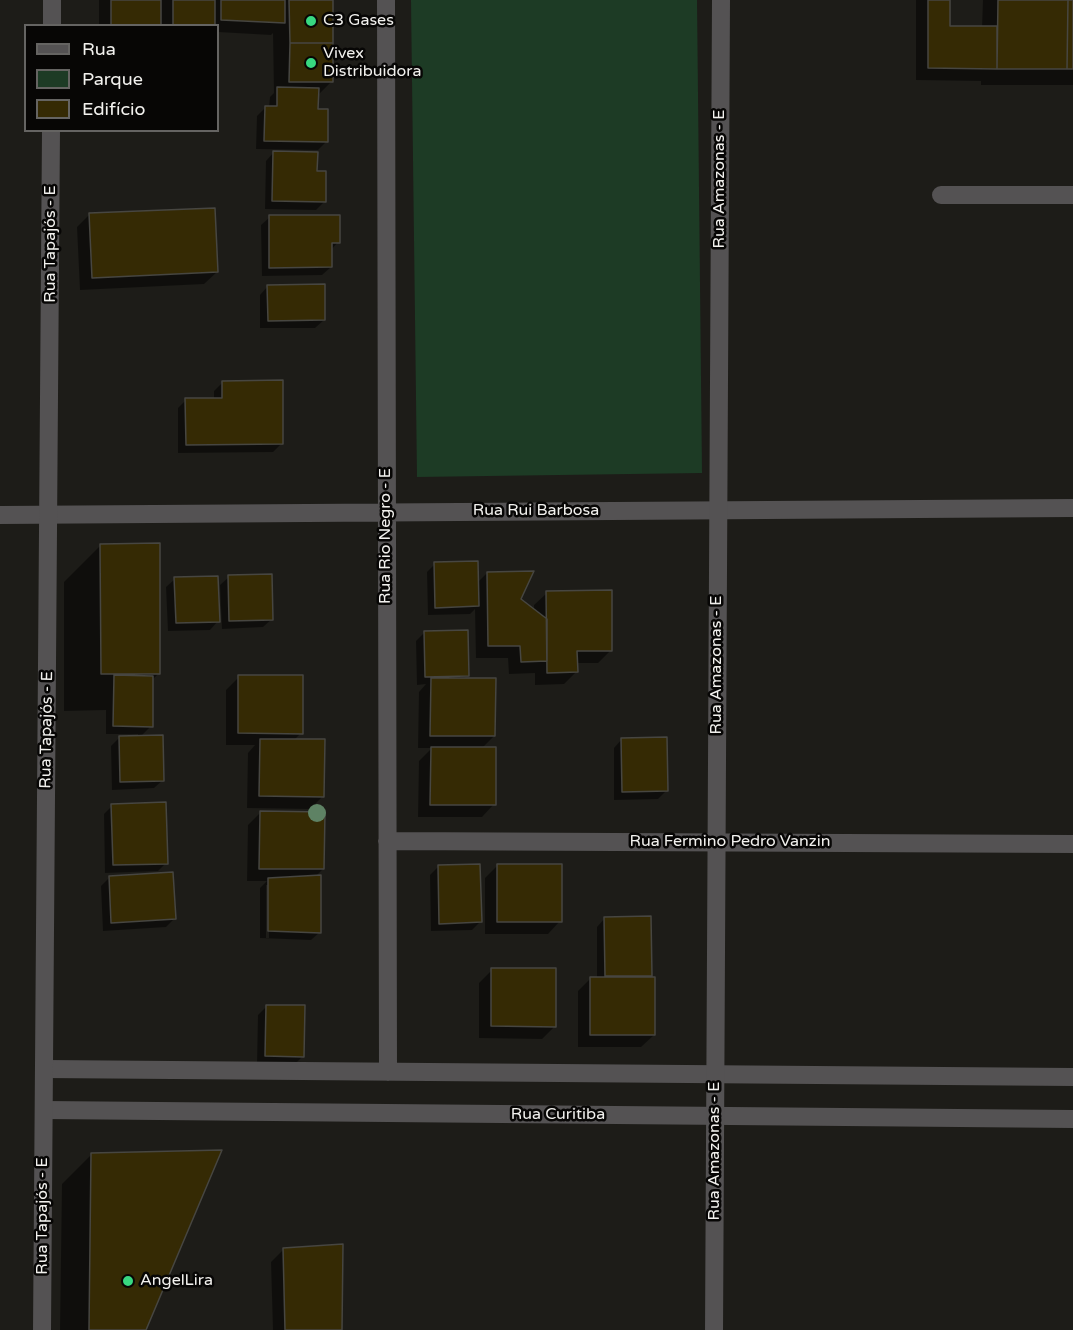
<!DOCTYPE html>
<html>
<head>
<meta charset="utf-8">
<style>
	body { margin:0 }
	#map { position:relative; width:1073px; height:1330px; overflow:hidden; background:#1d1c18; font-family:"Varela Round",sans-serif }
	canvas { display:block }
	.legend { position:absolute; left:24px; top:24px; width:195px; height:108px; box-sizing:border-box; background:#070605; border:2px solid #656462; margin:0; padding:8px 10px; list-style:none; font-size:18px; color:#f2f1ee }
	.legend li { display:flex; align-items:center; gap:12px; height:30px }
	.legend b { width:30px; border:2px solid #656462 }
</style>
</head>
<body>
<div id="map">
<canvas width="1073" height="1330"></canvas>
<ul class="legend">
<li><b style="height:8px;background:#545253"></b>Rua</li>
<li><b style="height:16px;background:#1d3b25"></b>Parque</li>
<li><b style="height:16px;background:#352a04"></b>Edifício</li>
</ul>
</div>
<script>
const ctx = document.querySelector('canvas').getContext('2d');
ctx.lineJoin = 'round';
function fillPath(path, color) {
  ctx.fillStyle = color;
  ctx.fill(path, 'evenodd');
}
function stroke(path, color, width, dash) {
  ctx.strokeStyle = color;
  ctx.lineWidth = width;
  ctx.lineCap = dash ? 'butt' : 'round';
  ctx.setLineDash(dash || []);
  ctx.stroke(path);
}
function label(font, color, halo, rows, align = 'center') {
  ctx.font = font + ' "Varela Round",sans-serif';
  ctx.lineWidth = 5;
  ctx.setLineDash([]);
  ctx.textBaseline = 'middle';
  ctx.strokeStyle = halo;
  ctx.fillStyle = color;
  for (const [text, x, y, turn = 0] of rows) {
    ctx.save();
    ctx.translate(x, y);
    ctx.rotate((+turn || 0) * Math.PI / 180);
    ctx.textAlign = isNaN(turn) ? turn : align;
    if (halo) ctx.strokeText(text, 0, 0);
    ctx.fillText(text, 0, 0);
    ctx.restore();
  }
}
fillPath(new Path2D(`
	M411 0H697L702 473 417 477Z`), '#1d3b25');
fillPath(new Path2D(`
	M99 0H332V81L317 96V110L326 142 318 150 256 149 257 116 265 108H269L270 97 274 93 273 33 271 35 218 32V26H99Z
	M916 0H949L948 27 982 28 983 0H1073V85H981V81L916 80Z
	M274 152 316 173 324 202 316 210 265 209 266 161Z
	M90 214 217 272 204 284 80 290 77 227Z
	M270 217 338 242 331 250V267L322 275 262 276 261 225Z
	M268 286 324 320 315 328H260V295Z
	M223 382 282 443 273 452 178 453V408L186 400H214V391Z
	M101 545 159 673 152 680 151 726 140 737 163 780 154 788 112 790 111 746 119 738 138 737V734H106V710L64 711V582Z
	M435 564 477 583 487 573 534 611V605L547 593 611 650 598 663H576V672L564 684 535 685V673L509 674 508 658H476L475 609 470 614 428 615 427 572Z
	M229 577 272 619 263 627 222 629 220 585Z
	M175 579 218 621 210 630 168 631 166 587Z
	M424 633 468 675 463 679 494 736 481 749 494 804 482 817H418L419 761 432 748H418L419 692 426 684 417 685 416 641Z
	M239 677 301 733 294 740 323 796 310 809 247 808 248 753 255 745H226V690Z
	M622 739 666 791 658 799 614 800V748Z
	M112 806 166 863 158 871 105 873 104 814Z
	M260 813 323 869 315 877 320 932 311 940 260 938V888L267 881H247L248 825ZM266 885H269V938H266Z
	M498 865 560 921 548 934H485V878Z
	M438 867 480 922 472 930 431 931 430 875Z
	M109 878 174 919 166 927 103 931 101 886Z
	M605 918 650 976 647 979 654 1035 641 1047H578V991L591 978H597V927Z
	M492 970 555 1026 542 1039 479 1038V983Z
	M267 1006 303 1056 295 1064H257L258 1015Z
	M92 1154 144 1330H60L62 1184Z
	M283 1250 341 1330H273L271 1262Z`), '#0007');
const building = new Path2D(`
	M111 0H161V26H111Z
	M173 0H215V26H173Z
	M221 0H285V23L221 20Z
	M289 0H333V43H290Z
	M928 0H950V26H997V69L928 68Z
	M998 0H1068L1067 69H997Z
	M1068 0H1073V69H1067Z
	M290 43H333V82H289Z
	M277 87 319 88 318 109H328V142L264 141 265 106H277Z
	M273 151 318 152 317 171H326V202L272 201Z
	M215 208 218 272 92 278 89 213Z
	M269 215H340V243H332V267L269 268Z
	M325 284V320L268 321 267 285Z
	M283 380V444L186 445 185 398H222V381Z
	M160 543V674H101L100 544Z
	M478 561 479 606 435 608 434 562Z
	M534 571 521 599 547 619V661L521 662 520 646H488L487 572Z
	M272 574 273 620 229 621 228 575Z
	M218 576 220 622 176 623 174 577Z
	M612 590V651H577L578 672 547 673 546 591Z
	M468 630 469 676 425 677 424 631Z
	M114 675 153 676V727L113 726Z
	M238 675H303V734L238 733Z
	M431 678H496L495 736H430Z
	M163 735 164 781 120 782 119 736Z
	M667 737 668 791 622 792 621 738Z
	M260 739H325L324 797 259 796Z
	M431 747H496V805H430Z
	M166 802 168 864 113 865 111 804Z
	M260 811 325 812 324 869H259Z
	M480 864 482 922 439 924 438 865Z
	M497 864H562V922H497Z
	M173 872 176 919 111 923 109 876Z
	M321 875V933L268 931V878Z
	M651 916 652 976H605L604 917Z
	M491 968H556V1027L491 1026Z
	M590 977H655V1035H590Z
	M266 1005H305L304 1057 265 1056Z
	M222 1150 146 1330H89L91 1153Z
	M343 1244 342 1330H285L283 1248Z`);
fillPath(building, '#352a04');
stroke(building, '#474641', 1.5);
stroke(new Path2D(`
	M386 0 388 1072
	M941 195H1073
	M0 515 1073 508
	M387 841 1073 844
	M44 1069 1073 1077
	M44 1110 1073 1119`), '#545253', 18);
stroke(new Path2D(`
	M52 26V0
	M42 1330 51 130
	M714 1330 721 0`), '#545253', 18);
ctx.fillStyle = '#5e8264';
for (const [x, y] of [
	[317,813]
]) {
  ctx.beginPath();
  ctx.arc(x, y, 9, 0, 2 * Math.PI);
  ctx.fill();
}
for (const [x, y, r, color] of [
	[311,21,6,"#38d880"],
	[311,63,6,"#38d880"],
	[128,1281,6,"#38d880"]
]) {
  const dot = new Path2D();
  dot.arc(x, y, r, 0, 2 * Math.PI);
  ctx.fillStyle = color;
  ctx.fill(dot);
  stroke(dot, '#070605', 2);
}
label('16px', '#f2f1ee', '#070605', [
	["C3 Gases",323,21],
	["Vivex",323,54],
	["Distribuidora",323,72],
	["AngelLira",140,1281]
], 'left');
label('16px', '#f2f1ee', '#070605', [
	["Rua Amazonas - E",720,179,-90],
	["Rua Tapajós - E",51,244,-90],
	["Rua Rui Barbosa",536,511],
	["Rua Rio Negro - E",386,536,-90],
	["Rua Amazonas - E",717,665,-90],
	["Rua Tapajós - E",47,730,-89],
	["Rua Fermino Pedro Vanzin",730,842],
	["Rua Curitiba",558,1115],
	["Rua Amazonas - E",715,1151,-90],
	["Rua Tapajós - E",43,1216,-90]
]);
</script>
</body>
</html>
